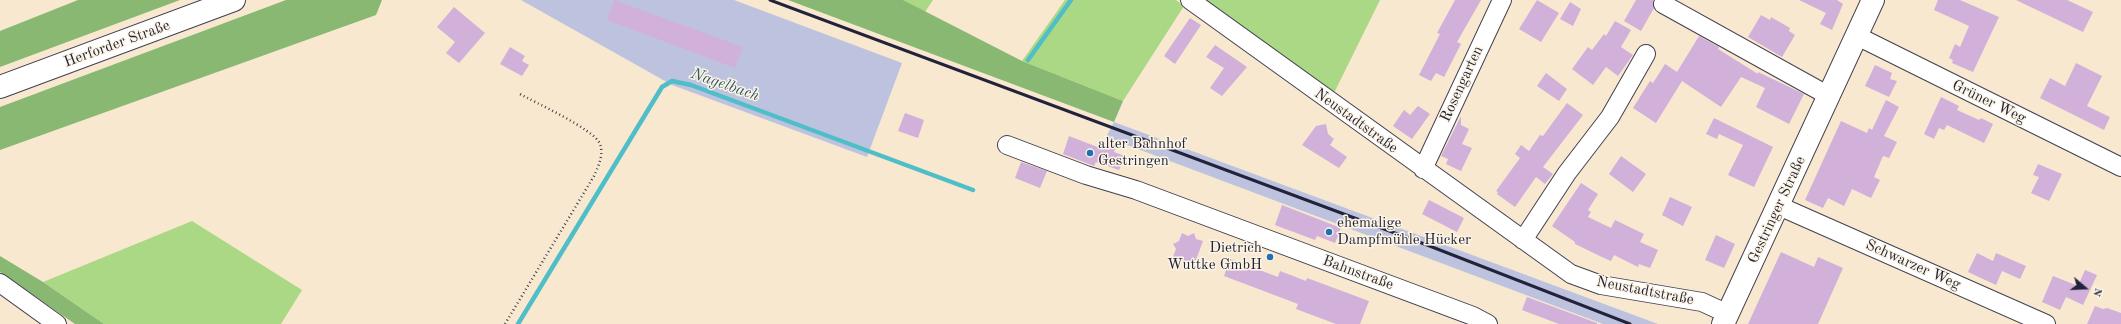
<!DOCTYPE html>
<html>
<head>
<meta charset="utf-8">
<style>
	body { margin:0 }
	#map { position:relative; width:2121px; height:324px; overflow:hidden; background:#f8e8d0; font-family:"Old Standard TT",serif }
	canvas { display:block }
	.north { position:absolute; left:2065px; top:268px; width:40px; height:40px; -webkit-text-stroke:3px #fcf5e5; paint-order:stroke; rotate:109deg; font-size:11px; font-weight:700; line-height:16px; text-align:center; color:#22223b }
	.north::after { content:''; display:block; margin:auto; width:14px; height:18px; background:#22223b; clip-path:polygon(50% 0,100% 100%,50% 72%,0 100%) }
</style>
</head>
<body>
<div id="map">
<canvas width="2121" height="324"></canvas>
<div class="north">N</div>
</div>
<script>
const ctx = document.querySelector('canvas').getContext('2d');
ctx.lineJoin = 'round';
function fillPath(path, color) {
  ctx.fillStyle = color;
  ctx.fill(path, 'evenodd');
}
function stroke(path, color, width, dash) {
  ctx.strokeStyle = color;
  ctx.lineWidth = width;
  ctx.lineCap = dash ? 'butt' : 'round';
  ctx.setLineDash(dash || []);
  ctx.stroke(path);
}
function label(font, color, halo, rows, align = 'center') {
  ctx.font = font + ' "Old Standard TT",serif';
  ctx.lineWidth = 3;
  ctx.setLineDash([]);
  ctx.textBaseline = 'middle';
  ctx.strokeStyle = halo;
  ctx.fillStyle = color;
  for (const [text, x, y, turn = 0] of rows) {
    ctx.save();
    ctx.translate(x, y);
    ctx.rotate((+turn || 0) * Math.PI / 180);
    ctx.textAlign = isNaN(turn) ? turn : align;
    if (halo) ctx.strokeText(text, 0, 0);
    ctx.fillText(text, 0, 0);
    ctx.restore();
  }
}
fillPath(new Path2D(`
	M521 0H734L902 63 867 157 672 85Z
	M1114 122 1658 324H1603L1106 137Z`), '#bdc3de');
fillPath(new Path2D(`
	M903 0H933L925 12Z
	M1065 0H1176L1184 6 1123 101 1022 61Z
	M1203 0H1380L1334 93Z
	M192 221 302 290 281 324H104L43 282Z`), '#abd884');
fillPath(new Path2D(`
	M78 0H180L0 67V31Z
	M286 0H382L376 15 0 150V107Z
	M788 0H903L1022 61 1123 101 1114 122Z
	M0 256 43 282 104 324H75L0 272Z`), '#88b872');
stroke(new Path2D(`
	M1028 60 1071 0
	M518 324 662 87 672 81 691 85 973 190`), '#50bec8', 4.5);
fillPath(new Path2D(`
	M614 0 743 47 735 68 607 20Z
	M1455 0H1481L1457 42 1461 44 1444 77 1436 73 1431 81 1419 75 1440 34 1437 33Z
	M1537 0 1559 13 1541 42 1519 29Z
	M1636 0H1653L1654 8 1641 31 1624 21Z
	M1799 0H1837L1843 4 1832 30 1820 24 1826 13Z
	M1938 0H1960L1999 17 1973 72 1952 63 1953 60 1949 58 1955 44 1960 47 1969 26 1934 10Z
	M2016 0H2067L2093 12 2083 32Z
	M1570 2 1581 9 1573 26 1560 19Z
	M454 7 485 33 459 63 446 53 455 42 437 27Z
	M1761 15 1770 20 1771 17 1790 28 1789 31 1795 35 1782 57 1748 37Z
	M1190 18 1201 25 1175 64 1164 56Z
	M1615 21 1631 30 1621 47 1633 55 1618 76 1606 67 1593 85 1572 69 1588 47 1592 50 1604 34 1606 36Z
	M1699 36 1719 47 1718 49 1758 74V72L1804 94 1789 124 1756 107 1765 88 1741 77 1721 107 1682 81 1656 123 1633 108 1650 81 1653 83 1665 64 1677 72Z
	M1215 45 1247 67 1222 96 1210 88 1224 68 1206 57Z
	M510 47 525 56 522 61 529 65 522 76 500 64Z
	M2076 63 2102 76 2087 106 2110 117 2104 130 2040 98 2050 78 2065 86Z
	M1875 65 1892 73 1890 79 1897 81 1889 97 1865 86Z
	M1546 73 1567 89 1559 101 1537 86Z
	M1941 97 1959 106 1957 110 1979 120 1981 118 1993 124 1984 143 1947 125 1944 130 1939 128 1934 139 1924 134Z
	M1886 100 1899 107 1884 136 1897 142 1889 158 1883 156 1874 177 1880 180 1871 198 1852 189 1844 206 1828 198 1823 208 1805 200 1841 121 1867 133 1869 128 1872 130Z
	M1567 103 1583 115 1543 167 1553 174 1545 184 1536 177 1515 207 1497 194 1498 192 1496 191 1520 158 1515 154 1521 145 1529 151 1540 135 1543 136Z
	M1418 106 1430 114 1412 139 1393 126 1404 110 1410 115Z
	M905 113 924 120 918 138 898 131Z
	M1461 116V125L1469 129 1462 144 1472 148 1461 171 1446 164 1448 159 1441 156Z
	M1714 118 1773 147 1754 187 1728 175 1743 145 1719 134 1717 139 1706 134Z
	M1326 124 1328 134 1334 139 1330 145 1347 157 1339 168 1302 145 1316 126Z
	M1069 136 1100 148 1102 142 1116 147 1114 152 1125 156 1119 170 1096 162 1094 166 1063 154Z
	M1621 156 1646 174 1633 192 1609 174Z
	M1021 162 1047 171 1040 188 1015 178Z
	M2038 164 2062 174 2049 201 2031 193 2039 177 2033 175Z
	M1581 183 1598 194 1588 210 1591 212 1588 217 1611 228 1615 220 1644 234 1640 242 1658 250 1650 268 1639 264 1638 267 1614 255 1611 261 1604 258 1575 244V242L1552 226Z
	M1670 197 1692 207 1683 226 1662 215Z
	M1429 200 1464 218 1457 232 1422 214Z
	M1282 205 1341 228 1335 243 1317 236 1315 240 1275 225Z
	M1182 233 1188 236 1194 233 1196 239 1203 241 1194 265 1173 257 1176 249 1173 244 1179 241Z
	M1716 235 1735 244 1724 268 1705 260Z
	M1781 252 1814 267 1818 257 1843 268 1818 324H1748Z
	M1977 253 1993 261 1996 253 2026 266 2020 279 2002 271 1996 285 1968 272Z
	M1230 259 1278 277 1280 271 1306 281 1307 278 1369 301 1360 324H1336L1296 309 1298 304 1224 276Z
	M2085 270 2097 275 2083 305 2066 297 2060 310 2042 302 2053 276 2078 286Z
	M1527 297 1597 323V324H1559L1522 310Z
	M2095 306 2103 309 2107 308 2121 313V324H2087Z`), '#d1b0da');
const minor = new Path2D(`
	M1190 0 1571 274 1601 285 1702 302 1728 314
	M1663 4 1829 96
	M1857 36 2121 167
	M1007 145 1086 175 1136 190 1473 316 1488 324
	M1423 169 1502 0
	M1779 206 2046 324
	M1523 240 1567 173 1610 117 1646 54
	M0 283 57 324`);
const major = new Path2D(`
	M0 87 234 0
	M1723 324 1873 0`);
stroke(minor, '#424051', 20);
stroke(major, '#424051', 24);
stroke(new Path2D(`
	M505 324 594 176C598 167 604 155 600 144 594 129 534 102 518 93`), '#424051', 2.5, [1, 3]);
stroke(minor, '#fff', 18);
stroke(major, '#fff', 22);
stroke(new Path2D(`
	M770 0 1427 245 1630 324`), '#22223b', 3);
for (const [x, y, r, color] of [
	[1090,153,4,"#1f6fb2"],
	[1329,232,4,"#1f6fb2"],
	[1270,257,4,"#1f6fb2"]
]) {
  const dot = new Path2D();
  dot.arc(x, y, r, 0, 2 * Math.PI);
  ctx.fillStyle = color;
  ctx.fill(dot);
  stroke(dot, '#fcf5e5', 1.5);
}
label('15px', '#22223b', '#fcf5e5', [
	["Herforder Straße",117,44,-20],
	["Rosengarten",1462,84,-65],
	["Grüner Weg",1989,102,26],
	["Neustadtstraße",1356,121,36],
	["Gestringer Straße",1777,210,-65],
	["Schwarzer Weg",1913,265,24],
	["Bahnstraße",1358,273,20],
	["Neustadtstraße",1645,291,11]
]);
label('15px', '#22223b', '#fcf5e5', [
	["alter Bahnhof",1098,144],
	["Gestringen",1098,161],
	["ehemalige",1337,223],
	["Dampfmühle Hücker",1337,240],
	["Dietrich",1262,248,"right"],
	["Wuttke GmbH",1262,265,"right"]
], 'left');
label('italic 16px', '#32596c', '#fcf5e5', [
	["Nagelbach",725,85,19]
]);
</script>
</body>
</html>
